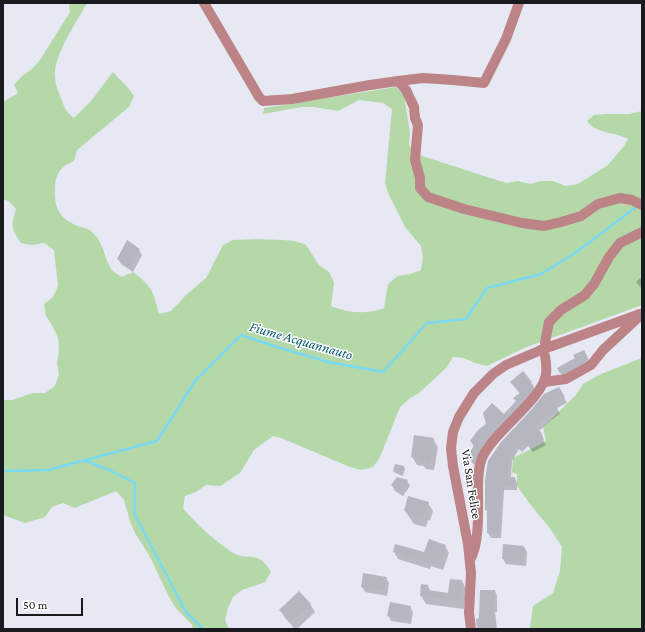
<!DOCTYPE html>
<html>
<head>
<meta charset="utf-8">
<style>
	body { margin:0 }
	#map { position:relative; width:645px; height:632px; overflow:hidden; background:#e6e8f3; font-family:"Crimson Pro",serif }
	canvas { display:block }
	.frame { position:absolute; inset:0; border:4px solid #191a1d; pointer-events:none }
	.scale { position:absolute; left:16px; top:598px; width:67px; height:18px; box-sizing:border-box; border:2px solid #191a1d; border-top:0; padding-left:5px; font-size:12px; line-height:14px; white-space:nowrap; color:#191a1d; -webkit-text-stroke:3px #fff; paint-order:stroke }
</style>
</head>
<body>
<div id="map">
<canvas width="645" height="632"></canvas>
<div class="frame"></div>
<div class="scale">50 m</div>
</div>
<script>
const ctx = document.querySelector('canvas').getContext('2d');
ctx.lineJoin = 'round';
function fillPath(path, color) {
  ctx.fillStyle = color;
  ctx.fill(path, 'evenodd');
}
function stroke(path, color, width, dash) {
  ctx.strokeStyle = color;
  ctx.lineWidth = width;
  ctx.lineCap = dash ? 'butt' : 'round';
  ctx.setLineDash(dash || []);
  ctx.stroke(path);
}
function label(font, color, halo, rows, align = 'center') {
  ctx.font = font + ' "Crimson Pro",serif';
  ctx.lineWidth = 3;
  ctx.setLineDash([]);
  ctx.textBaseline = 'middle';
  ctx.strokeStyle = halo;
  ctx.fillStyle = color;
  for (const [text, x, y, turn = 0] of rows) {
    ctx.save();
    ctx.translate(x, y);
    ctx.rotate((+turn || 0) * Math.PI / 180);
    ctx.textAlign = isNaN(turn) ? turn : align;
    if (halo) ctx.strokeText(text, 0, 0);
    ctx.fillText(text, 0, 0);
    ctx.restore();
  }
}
fillPath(new Path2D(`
	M69 3H87C77 22 53 55 55 77 55 84 58 91 61 98 65 108 64 110 74 118L91 101 113 72 129 89 134 96 129 107 77 150 74 161C61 167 56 172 55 187 54 207 58 218 78 226 87 229 89 228 96 236 104 246 105 260 112 270 115 273 119 275 122 277L133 272C153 287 153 291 159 314L171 311 187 294 206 278 223 245 233 240 257 239 283 240 295 241 306 245 319 265 329 272 334 282 331 306C349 313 366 315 384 308L388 284 398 276 410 274 421 270 423 258 421 246 405 227 389 195 385 183 392 109 383 103 359 100 338 111 314 107H302L263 114 264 108 396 87 404 95 410 133 409 145 416 154 506 183 518 181 530 184 541 181H553L566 186 578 184 608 165 624 146 628 139C613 131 598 135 587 121L594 115 606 114H629L642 111V305L524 348 487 366 475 363 464 358 453 357 446 368 419 393 409 399 400 407 380 457 373 467 361 470 350 467 281 438 273 436 254 450 240 473 220 486 206 485 196 492 185 496 183 508C196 524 213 539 230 551 248 564 257 547 271 572L265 582 242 590 233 597 228 608 225 620 229 629H193L192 625 175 607 169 597 149 555 136 535 131 524 124 500 116 491 75 508 63 503 52 507 45 517 25 523 3 515V400H12L33 393H45L55 386 59 374 57 363 59 350 58 338 53 327 46 316 44 304 53 297 58 286 54 250 44 243 32 245 21 243C11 229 11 225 16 209L8 201 3 199V102L18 93 14 85 22 76 32 69 40 60 70 12Z
	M642 358V629H530L533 606 553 593 560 571 562 547 549 527 533 508 517 486V474L512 473 513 458 546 441 543 427 576 395 583 384 601 374Z`), '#b5d8a9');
fillPath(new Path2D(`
	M139 250 142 255 133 272 121 264 118 259Z
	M640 278 642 280V289L636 282Z
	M584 351 592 366 565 381 558 368 576 359Z
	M512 382H531L535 389 478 466 473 464 469 457 474 447 471 441 504 415 517 402 520 394Z
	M559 388 567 403 557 408 560 414 550 421 538 432 546 445 533 452 528 446 522 452 519 449 512 461 511 478H515L517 483V490H504L501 538H491L488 533V514L486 509V474L489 461 494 452 533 410Z
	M433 439 438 447 434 470 426 469 424 466 417 465 412 457Z
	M404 467 405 469 403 476 395 473 394 471Z
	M407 481 410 486 403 496 395 491 392 485Z
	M428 503 433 511 430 521 428 520 426 527 414 524 405 511Z
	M445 546 449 553 443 570 431 566 430 569 398 559 394 552 425 553Z
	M524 547 527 552 526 566 506 564 503 559Z
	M364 574 386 578 389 583 387 596 365 592 362 587Z
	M462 581 466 589 464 609 426 604 421 596 428 586 431 592 449 594Z
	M495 591 497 596V612H495L497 629H478Z
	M310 604 315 612 297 629H295L285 618 280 610Z
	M410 607 413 612 411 624 391 621 388 615Z`), '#0003');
stroke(new Path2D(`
	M84 460 109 470 135 483V515L186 612 203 629
	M3 471 48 470 157 441 195 381 241 335 274 346 328 362 383 372 427 323 466 319 487 288 541 274 578 251 636 207`), '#79daf2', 2.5);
fillPath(new Path2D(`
	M127 240 140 249 130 268 117 259Z
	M584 350 588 358 587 360 564 373H560L557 368 575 358 573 355Z
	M523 371 532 382 530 383 533 386 531 390 491 433 482 445 474 460 468 457 474 445 470 441 478 430 486 424 483 413 492 403 504 414 516 401 513 398 520 393 510 382Z
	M559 387 565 397 555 403 558 409 547 416 535 428 541 432 544 440 530 447 525 442 519 448 516 445 510 456 509 477H515V486H501L498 534 487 533V510H485V481L488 461 501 442 532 409 544 394Z
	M414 435 434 438 430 463 420 461 421 458 411 457Z
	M395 464 404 466 402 474 393 471Z
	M397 477 408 480 400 491 391 485Z
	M408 496 429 502 426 513H424L422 520 409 516 410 513 404 511Z
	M429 539 446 545 439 564 427 559 426 562 393 552 395 544 424 552Z
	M503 544 524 546 523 561 502 559Z
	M363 573 387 577 384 591 361 587Z
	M450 579 462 580 460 601 420 596 421 584 428 585V590L448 593Z
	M480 590H495V607H493L495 629H477L476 619 479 618Z
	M299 591 311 604 291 622 279 610Z
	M390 602 411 606 408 620 387 616Z`), '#b4b6c0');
stroke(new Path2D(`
	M204 3 259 97 263 101 292 99 370 85 398 81 406 90 414 107 415 118 418 125 415 160 420 178V188L428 197 464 209 522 223 544 226 561 222 581 216 598 204 620 198 632 200 642 205
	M398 81 423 78 453 80 484 83 506 39 519 3
	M545 343 549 322 561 310 585 295 594 284 609 257 620 243 642 232
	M552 346 640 314
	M544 382 566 379 591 365 603 350 642 314
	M470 560C480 543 478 508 478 488 478 478 478 468 482 458 493 432 543 399 546 374 547 368 546 362 545 356
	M471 629 469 613 471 573 468 544 453 466 451 448 453 432 459 417 474 393 493 374 506 365 541 350`), '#bd8487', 10);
stroke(new Path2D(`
	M541 350 552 346`), '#bd8487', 10);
label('13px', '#191a1d', '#fff', [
	["Via San Felice",471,484,81]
]);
label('italic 14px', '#045b6c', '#fff', [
	["Fiume Acquannauto",301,341,16]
]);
</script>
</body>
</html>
